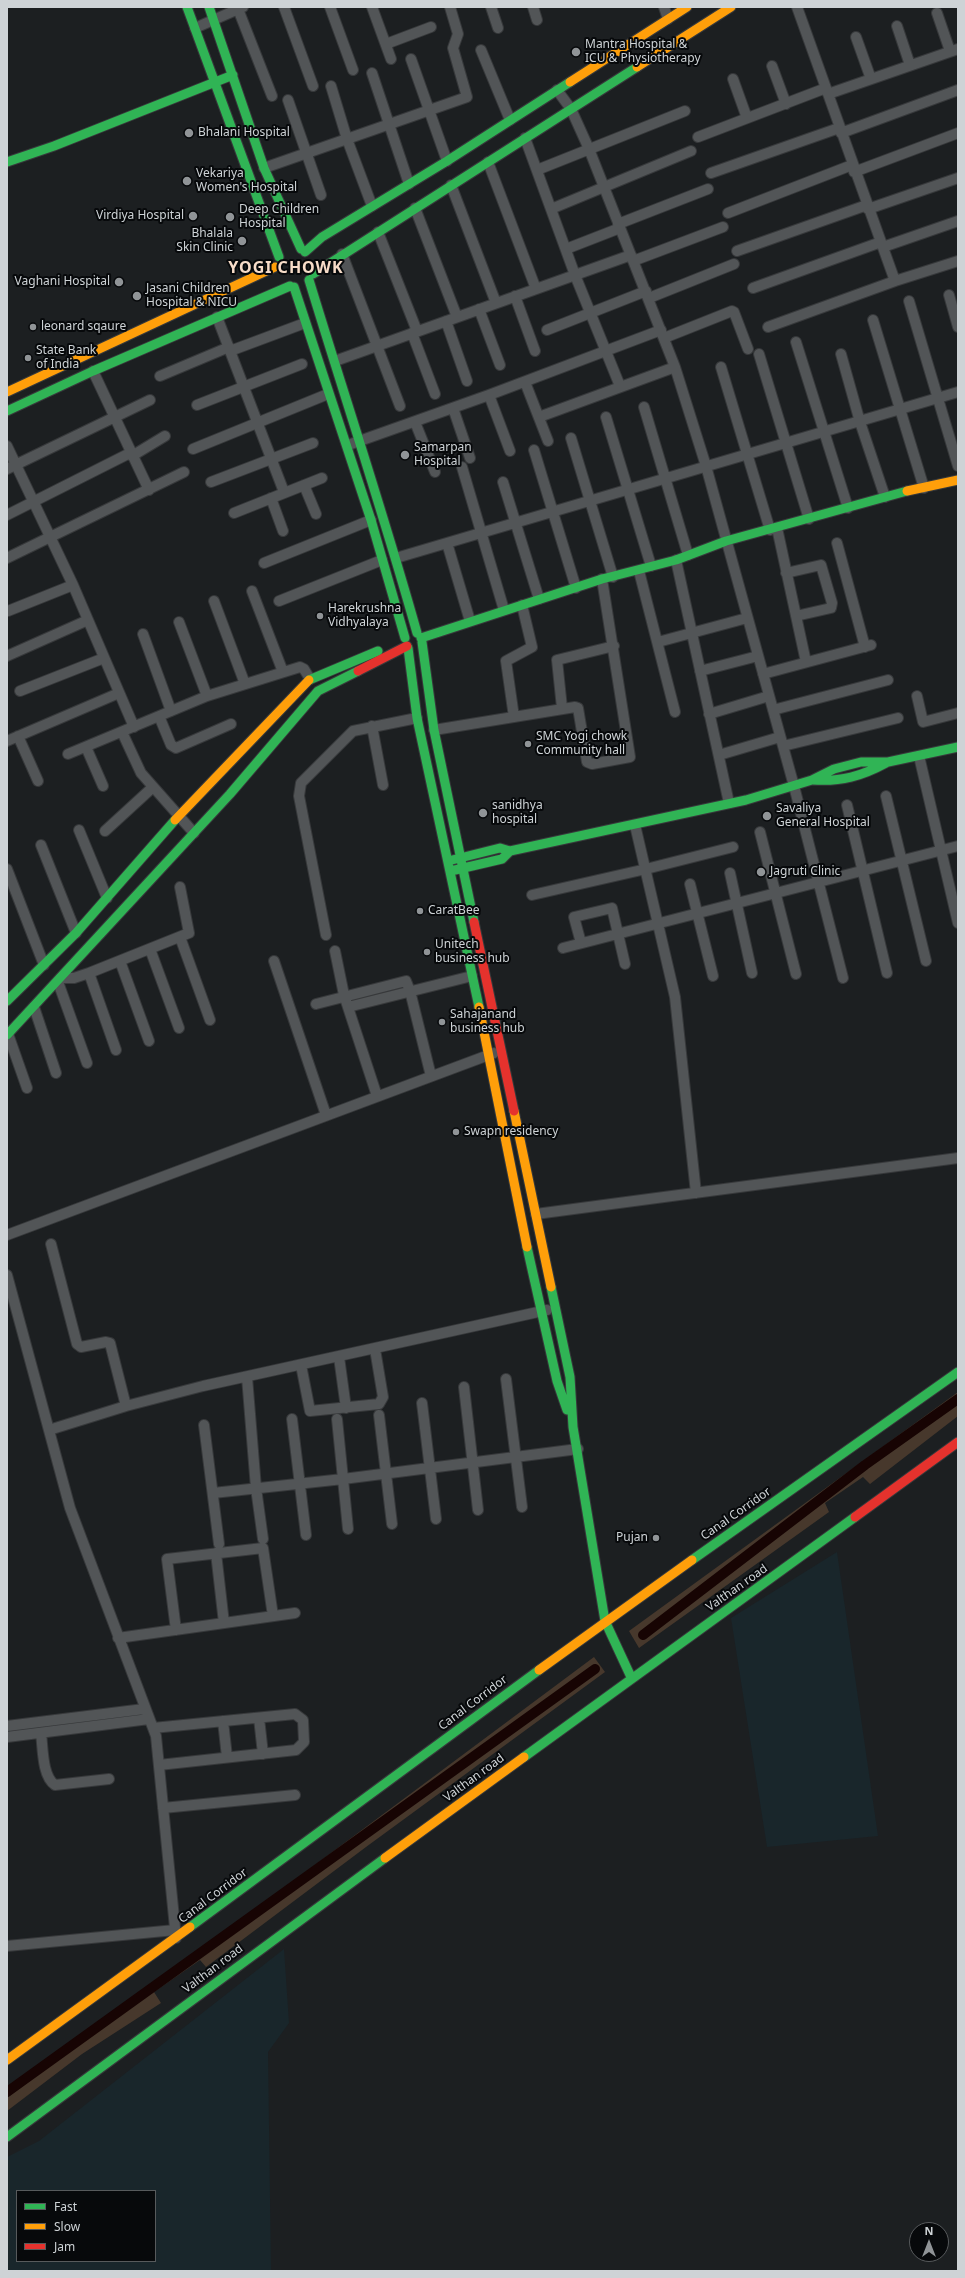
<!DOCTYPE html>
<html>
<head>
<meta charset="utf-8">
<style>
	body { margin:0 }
	#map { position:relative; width:965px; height:2278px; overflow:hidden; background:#1c1f21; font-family:"Noto Sans",sans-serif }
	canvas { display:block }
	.frame { position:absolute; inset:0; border:8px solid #ced3d6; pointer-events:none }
	.legend { position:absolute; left:16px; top:2190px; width:140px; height:72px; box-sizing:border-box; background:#07090b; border:1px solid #575a5c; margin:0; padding:5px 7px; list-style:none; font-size:12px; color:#ced3d6 }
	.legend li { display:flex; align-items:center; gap:8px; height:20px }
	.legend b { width:20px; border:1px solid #575a5c }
	.north { position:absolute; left:909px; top:2222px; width:40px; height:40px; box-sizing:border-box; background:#07090b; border:1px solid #575a5c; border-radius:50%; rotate:0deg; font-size:11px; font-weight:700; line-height:16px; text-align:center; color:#ced3d6 }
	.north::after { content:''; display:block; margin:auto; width:14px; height:18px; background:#909497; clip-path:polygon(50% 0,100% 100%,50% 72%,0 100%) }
</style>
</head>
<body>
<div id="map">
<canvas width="965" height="2278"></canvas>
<div class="frame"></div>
<ul class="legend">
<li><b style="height:5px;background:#30b455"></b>Fast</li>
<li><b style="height:5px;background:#ff9f0a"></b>Slow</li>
<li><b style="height:5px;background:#e5322d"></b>Jam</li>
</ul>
<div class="north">N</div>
</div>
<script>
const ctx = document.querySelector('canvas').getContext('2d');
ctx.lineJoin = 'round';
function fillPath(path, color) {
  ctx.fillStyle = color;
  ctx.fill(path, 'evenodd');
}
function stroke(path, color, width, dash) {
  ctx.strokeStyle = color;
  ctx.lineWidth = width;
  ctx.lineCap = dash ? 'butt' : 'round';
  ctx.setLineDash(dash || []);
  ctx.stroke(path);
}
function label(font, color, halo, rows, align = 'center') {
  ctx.font = font + ' "Noto Sans",sans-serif';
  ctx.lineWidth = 4;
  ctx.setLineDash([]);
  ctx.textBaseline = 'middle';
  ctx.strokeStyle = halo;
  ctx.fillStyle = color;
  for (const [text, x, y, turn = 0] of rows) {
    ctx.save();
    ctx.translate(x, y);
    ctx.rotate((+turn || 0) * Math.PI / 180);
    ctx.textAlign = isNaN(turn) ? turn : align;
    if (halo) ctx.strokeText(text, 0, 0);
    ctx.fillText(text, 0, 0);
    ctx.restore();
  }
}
fillPath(new Path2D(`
	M837 1552 878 1836 767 1847 731 1618Z
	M284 1949 289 2023 268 2052 271 2271H7V2157L39 2141ZM17 2191H155V2261H17Z`), '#19262b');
fillPath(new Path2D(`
	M958 1392V1416L870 1484 863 1477 825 1503 829 1512 639 1648 629 1631Z
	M594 1657 605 1672 366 1847 206 1967 200 1960 154 1992 161 2003 82 2054 7 2111V2098L225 1932Z`), '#47382c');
stroke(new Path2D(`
	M643 1635 865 1465 958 1399
	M7 2092 595 1669`), '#170403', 10);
const street = new Path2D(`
	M284 7 313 86
	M330 7 353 70
	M372 7 391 59
	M491 7 498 28
	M533 7 537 20
	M664 7 668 19
	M797 7 895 281
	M238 9 272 96
	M937 13 950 51
	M897 26 910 65
	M195 28 243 7
	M856 37 871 79
	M386 44 431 27
	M481 50 510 120
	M411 59 447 161
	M772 66 786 104
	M372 73 409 184
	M733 79 747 118
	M331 86 347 139 372 206
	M557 90 571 109 589 149 675 367 706 466 794 786 843 978
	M828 94 958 49
	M288 100 321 195
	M841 133 958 90
	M698 137 826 88
	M525 138 575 275 620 386
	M488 162 536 289
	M264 168 467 97 453 48 458 34 450 7
	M537 170 685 111
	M854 172 958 133
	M711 173 839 128
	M451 185 496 303
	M415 208 457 317
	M551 209 691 151
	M868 209 958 178
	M728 213 852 165
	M618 224 708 189
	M378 232 417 331
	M883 247 958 221
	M566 249 620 228
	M737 251 867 205
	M342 254 400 406
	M633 261 723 227
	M753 288 881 242
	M949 295 958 327
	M515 296 535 351
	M649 298 734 264
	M909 301 958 466
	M479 309 500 365
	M217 317 284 492
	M873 320 924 488
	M446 321 467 381
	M768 327 895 281 958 261
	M547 330 646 291
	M412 333 435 394
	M664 338 732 311 734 312 748 349
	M796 342 848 508
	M230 351 305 323
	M759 354 809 519
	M841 354 860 422 885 497
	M335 361 631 255
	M721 367 770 530
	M93 371 149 490
	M160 376 229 347
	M525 382 548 441
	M489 395 510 451
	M197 405 302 364
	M644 407 688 555
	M453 408 470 458
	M539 417 675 367
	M606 417 651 566
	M415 422 435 472
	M571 438 613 577
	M351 444 489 395 661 330
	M7 446 73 585 134 727
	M193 449 328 394
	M534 450 576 588
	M132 456 165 436
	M462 467 504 610
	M7 469 150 400
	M211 482 313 443
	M503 482 539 599
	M304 485 316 514
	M271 498 283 531
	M234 513 322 478
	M7 515 130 453
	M777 528 806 662
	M447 543 470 621
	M837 543 865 647
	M7 558 184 472
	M396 558 958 392
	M676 560 729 803
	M264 563 371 520
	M639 571 675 712
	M786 573 821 565 832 603 831 608 796 616
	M252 591 283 672
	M214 601 245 684
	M279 601 382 560
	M8 611 73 585
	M179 622 207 696
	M143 634 171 711
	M658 642 747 618
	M7 656 88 620
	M700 671 758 656
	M763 674 871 645
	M20 691 104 658
	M917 696 923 722 958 713
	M562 708 557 660 614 646
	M773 710 888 680
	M709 714 769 696
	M159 716 171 745 176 748 231 724
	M514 717 506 661 532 647 522 605
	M372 726 383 785
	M434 730 575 707 578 708 587 762 592 764 630 757 602 579
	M122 732 141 773 194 833
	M18 736 38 781
	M7 741 119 693
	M783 746 898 718
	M86 747 103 786
	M68 754 207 696 300 667 304 669 310 679
	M719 755 780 737
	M919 756 958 923
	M886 796 926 961
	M847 805 887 973
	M635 825 675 997 696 1193
	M79 830 107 898
	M105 831 153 787
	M760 832 796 974
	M41 845 76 933
	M7 869 44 965
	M730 873 752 973
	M690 884 713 976
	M532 895 646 869 733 847
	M326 935 299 796 301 783 353 731 417 718
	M180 937 210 1020
	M581 943 574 917 612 908 625 964
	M563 948 958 846
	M150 949 179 1028
	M335 951 344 995 377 1096
	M120 961 149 1041
	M274 961 326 1115
	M89 973 116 1050
	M61 978H74L89 973 189 933 180 887
	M58 982 87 1063
	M316 1004 406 981 410 991 431 1076
	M34 1007 56 1073
	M348 1007 472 976
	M8 1034 27 1088
	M536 1214 958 1158
	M7 1235 494 1053
	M51 1244 77 1344 81 1347 106 1342 110 1343 126 1406
	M7 1275 70 1508 156 1736 176 1938
	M339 1357 346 1408
	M301 1365 310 1411 379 1404 383 1397 375 1349
	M247 1377 256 1488 263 1539
	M506 1379 522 1507
	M464 1387 478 1510
	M422 1403 436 1519
	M379 1415 392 1524
	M292 1419 306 1535
	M337 1419 348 1529
	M204 1425 219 1544
	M49 1430 126 1406 203 1386 547 1310
	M213 1493 343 1479 578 1449
	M216 1553 224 1623
	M176 1630 167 1559 263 1548 273 1616
	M118 1638 295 1613
	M259 1718 263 1754
	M223 1721 227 1757
	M7 1726 144 1709
	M153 1728 295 1714 303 1720 304 1742 296 1750 159 1765
	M41 1733C43 1748 42 1776 55 1785L109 1779
	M7 1737 149 1719
	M163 1808 295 1795
	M7 1946 175 1930`);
const fast = new Path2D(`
	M187 7 279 257
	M209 7 264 168 301 249
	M7 162 54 146 233 75
	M305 252 322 237 447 161 570 82
	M313 274 637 67
	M309 280C345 398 384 515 417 633
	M294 287 371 520 405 638
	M7 411 93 371 290 286
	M421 638 602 579 676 560 726 541 907 491
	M422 642 434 730 474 922
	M408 648 417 718 479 1007
	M309 680 378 651
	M813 780C841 782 862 776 886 763
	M452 860 500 848 510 851 746 800 812 780 834 769 861 762H888L958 747
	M455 870 502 859 510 851
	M7 1001 76 933 175 820
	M7 1035 230 794 318 691 358 671
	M527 1247 557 1381 567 1410
	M551 1287 570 1377 573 1427 605 1621 631 1677
	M692 1560 958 1372
	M524 1757 855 1517
	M190 1927 539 1670
	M7 2137 385 1858`);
const slow = new Path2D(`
	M637 67 731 7
	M570 82 687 7
	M7 392 275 267
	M907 491 958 480
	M175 820 309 680
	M479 1007 527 1247
	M514 1111 551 1287
	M539 1670 692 1560
	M385 1858 524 1757
	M7 2060 190 1927`);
const jam = new Path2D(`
	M358 671 407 646
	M474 922 514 1111
	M855 1517 958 1442`);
stroke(street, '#37393b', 12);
stroke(fast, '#37393b', 11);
stroke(slow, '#37393b', 11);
stroke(jam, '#37393b', 11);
stroke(street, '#525557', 10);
stroke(fast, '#30b455', 9);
stroke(slow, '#ff9f0a', 9);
stroke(jam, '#e5322d', 9);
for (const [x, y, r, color] of [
	[576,52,5,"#909497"],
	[189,133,5,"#909497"],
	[187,181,5,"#909497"],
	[193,216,5,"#909497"],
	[230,217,5,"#909497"],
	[242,241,5,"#909497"],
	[119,282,5,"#909497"],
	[137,296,5,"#909497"],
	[33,327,4,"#909497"],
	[28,358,4,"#909497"],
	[405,455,5,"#909497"],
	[320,616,4,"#909497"],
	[528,744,4,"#909497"],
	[483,813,5,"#909497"],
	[767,816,5,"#909497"],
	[761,872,5,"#909497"],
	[420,911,4,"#909497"],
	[427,952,4,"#909497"],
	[442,1022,4,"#909497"],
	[456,1132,4,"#909497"],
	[656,1538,4,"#909497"]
]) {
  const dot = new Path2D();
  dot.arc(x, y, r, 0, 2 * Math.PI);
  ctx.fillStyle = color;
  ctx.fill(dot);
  stroke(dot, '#07090b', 1.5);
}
label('12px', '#ced3d6', '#07090b', [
	["Mantra Hospital &",585,45],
	["ICU & Physiotherapy",585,59],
	["Bhalani Hospital",198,133],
	["Vekariya",196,174],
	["Women's Hospital",196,188],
	["Deep Children",239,210],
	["Hospital",239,224],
	["Virdiya Hospital",184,216,"right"],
	["Bhalala",233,234,"right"],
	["Skin Clinic",233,248,"right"],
	["Vaghani Hospital",110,282,"right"],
	["Jasani Children",146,289],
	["Hospital & NICU",146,303],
	["leonard sqaure",41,327],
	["State Bank",36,351],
	["of India",36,365],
	["Samarpan",414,448],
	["Hospital",414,462],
	["Harekrushna",328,609],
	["Vidhyalaya",328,623],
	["SMC Yogi chowk",536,737],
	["Community hall",536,751],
	["sanidhya",492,806],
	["hospital",492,820],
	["Savaliya",776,809],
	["General Hospital",776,823],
	["Jagruti Clinic",770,872],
	["CaratBee",428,911],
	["Unitech",435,945],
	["business hub",435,959],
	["Sahajanand",450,1015],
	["business hub",450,1029],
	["Swapn residency",464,1132],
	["Pujan",648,1538,"right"]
], 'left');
label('12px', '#ced3d6', '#07090b', [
	["Canal Corridor",736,1514,-35],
	["Valthan road",737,1588,-35],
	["Canal Corridor",473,1703,-37],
	["Valthan road",474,1778,-36],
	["Canal Corridor",213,1896,-37],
	["Valthan road",213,1969,-37]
]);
ctx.letterSpacing = '1px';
label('bold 16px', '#f7dcc8', '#07090b', [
	["YOGI CHOWK",286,268]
]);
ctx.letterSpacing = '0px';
</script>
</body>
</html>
